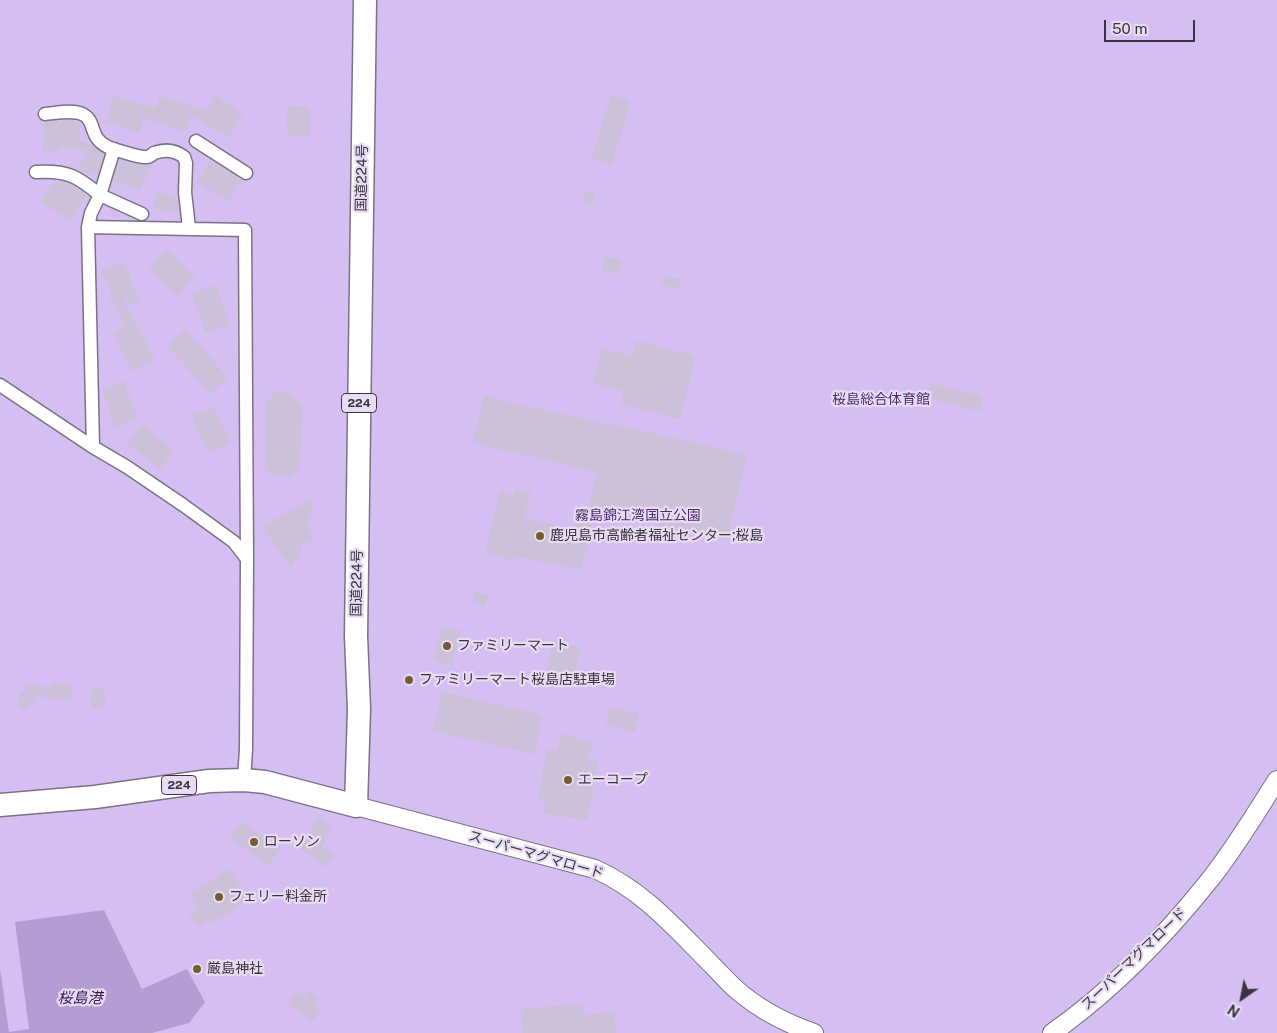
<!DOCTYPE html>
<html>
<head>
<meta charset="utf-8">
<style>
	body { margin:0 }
	#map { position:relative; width:1277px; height:1033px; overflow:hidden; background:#e7dcf4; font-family:"Public Sans",sans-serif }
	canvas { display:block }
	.north { position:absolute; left:1217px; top:973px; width:50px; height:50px; -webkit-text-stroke:4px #e7dcf4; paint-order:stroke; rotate:213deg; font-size:14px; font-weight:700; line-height:20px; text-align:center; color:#39353e }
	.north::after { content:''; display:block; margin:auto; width:18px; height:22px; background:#39353e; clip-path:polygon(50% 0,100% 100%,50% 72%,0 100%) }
	.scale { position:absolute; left:1104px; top:20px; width:91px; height:22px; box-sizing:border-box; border:2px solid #39353e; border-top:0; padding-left:6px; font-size:15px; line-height:18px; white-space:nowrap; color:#39353e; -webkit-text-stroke:4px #e7dcf4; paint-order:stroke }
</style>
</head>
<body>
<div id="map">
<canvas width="1277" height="1033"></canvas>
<div class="north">N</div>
<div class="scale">50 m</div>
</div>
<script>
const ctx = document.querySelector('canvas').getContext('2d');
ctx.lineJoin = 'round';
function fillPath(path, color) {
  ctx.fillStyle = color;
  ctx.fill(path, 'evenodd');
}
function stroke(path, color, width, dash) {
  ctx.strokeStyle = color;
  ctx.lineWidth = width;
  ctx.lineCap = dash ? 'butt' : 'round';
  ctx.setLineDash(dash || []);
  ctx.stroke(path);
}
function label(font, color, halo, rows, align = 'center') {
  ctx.font = font + ' "Public Sans","Noto Sans JP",sans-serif';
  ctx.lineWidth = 4.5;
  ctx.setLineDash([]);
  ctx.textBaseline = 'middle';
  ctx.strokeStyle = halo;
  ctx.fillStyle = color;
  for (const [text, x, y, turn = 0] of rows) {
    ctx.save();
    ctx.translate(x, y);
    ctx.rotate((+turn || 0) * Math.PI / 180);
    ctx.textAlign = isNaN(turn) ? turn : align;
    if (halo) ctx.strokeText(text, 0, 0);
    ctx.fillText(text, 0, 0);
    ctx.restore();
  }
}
fillPath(new Path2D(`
	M0 0H1277V1033H0Z`), '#d5bef1');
fillPath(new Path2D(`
	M104 910 142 989 187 969 205 1002 189 1023 152 1033H0V968L9 1032 29 1029 15 922Z`), '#b59cd2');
fillPath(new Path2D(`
	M611 95 631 101 612 164 592 158Z
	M114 96 156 108 160 96 207 111 216 96 243 113 228 138 191 115 186 132 143 119 139 133 106 122Z
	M287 106 310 107V136L287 135Z
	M63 120 80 122 79 140 92 145 104 154 98 174 94 172 92 176 78 170 86 150 59 148 58 152H43L44 122H63Z
	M119 159 139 164 152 165 140 191 113 180Z
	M210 160 242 180 229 201 197 182Z
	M55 180 68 183 87 195 71 221 41 203Z
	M586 190 595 193 591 206 582 204Z
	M156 192 177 198 179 208 177 214 153 208Z
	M166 249 195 278 178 296 149 267Z
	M605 257 622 260 619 274 602 271Z
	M123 262 131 279 130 280 140 301 132 305 126 298 123 300 155 359 132 371 112 333 125 326 109 296 112 294 101 272Z
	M663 276 680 279 678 289 661 285Z
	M216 285 230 325 206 333 192 293Z
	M186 330 228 378 210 393 168 346Z
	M636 341 695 356 680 419 621 405 624 391 593 384 601 349 633 356Z
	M123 381 138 419 116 428 102 389Z
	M930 383 983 396 980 411 927 398Z
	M275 392H289L302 405 300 470 288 477H277L265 468V404Z
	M484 396 608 425V423L747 455 727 540 589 509 597 472 473 443Z
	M214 407 230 442 210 452 198 432 192 415Z
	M141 425 174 450 160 469 127 444Z
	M515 489 531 492 524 518 574 529 577 519 593 523 581 570 515 556 514 560 485 554 500 492 513 496Z
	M314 498 311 509 313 513 309 515 311 521 306 524 314 540 300 546 302 551 297 553 300 559 295 561 291 568 262 526Z
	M475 592 488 595 485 606 472 603Z
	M442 625 460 630 452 666 433 661Z
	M553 641 580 646 573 681 546 676Z
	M52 682 72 685 70 701 35 696 34 702 29 701V709L18 708 20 691 26 692 27 684 51 688Z
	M103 688 106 706 92 709 89 690Z
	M442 692 543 715 534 754 433 731Z
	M610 707 639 714 635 732 606 725Z
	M561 734 593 742 588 759 598 760 587 820 543 813 546 800 538 798 547 750 557 751Z
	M317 817 333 827 321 846 334 855 326 867 300 849 313 829 311 827Z
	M241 822 281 848 269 865 230 839Z
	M229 869 249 900 212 923 209 919 197 927 189 914 199 908 190 893Z
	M308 991 319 997 315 1004 321 1008 313 1021 288 1005 297 992 305 997Z
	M583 1004 584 1015 614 1013 616 1033H523L521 1009Z`), '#cbc1d8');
const street = new Path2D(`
	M45 114C57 113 74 109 84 115 97 122 87 140 113 149 120 151 141 158 147 157 149 157 153 154 154 153 165 149 175 150 184 157L186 163 185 192 189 228
	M196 141 246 173
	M114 149 100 195 142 214
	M36 172C67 170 77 176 100 195L91 213 88 227
	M0 385 93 447 127 467 183 505 234 542 247 559 246 749 244 780
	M93 447 88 227 245 230 247 559`);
const secondary = new Path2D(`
	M356 806 595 869C644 891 675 928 713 966 722 975 732 987 743 995 764 1012 788 1024 814 1033
	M1052 1033C1110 992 1164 937 1208 882 1234 850 1255 814 1277 780`);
const highway = new Path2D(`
	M0 805 95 797 209 781 244 780 265 782 356 806 359 709 356 636 365 0`);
stroke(street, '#7b7286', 15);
stroke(secondary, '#7b7286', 20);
stroke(highway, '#7b7286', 25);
stroke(street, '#fff', 12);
stroke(secondary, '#fff', 18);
stroke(highway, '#fff', 22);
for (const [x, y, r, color] of [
	[540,536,5,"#745e2e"],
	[447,646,5,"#745e2e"],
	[409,680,5,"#745e2e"],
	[568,780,5,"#745e2e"],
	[254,842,5,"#745e2e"],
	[219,897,5,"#745e2e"],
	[197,969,5,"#745e2e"]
]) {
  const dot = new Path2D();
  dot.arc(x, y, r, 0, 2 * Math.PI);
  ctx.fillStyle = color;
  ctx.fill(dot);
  stroke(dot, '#e7dcf4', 2);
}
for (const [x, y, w] of [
	[359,403,35],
	[179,785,35]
]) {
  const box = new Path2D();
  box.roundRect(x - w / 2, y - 9.5, w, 19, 4);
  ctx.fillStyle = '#e7dcf4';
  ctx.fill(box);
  stroke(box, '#39353e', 1);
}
label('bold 12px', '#39353e', null, [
	["224",359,403],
	["224",179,785]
]);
label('14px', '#39353e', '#e7dcf4', [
	["国道224号",362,178,-89],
	["国道224号",357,583,-89],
	["スーパーマグマロード",536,855,16],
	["スーパーマグマロード",1134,959,-44]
]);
label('14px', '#4e2c6d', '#e7dcf4', [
	["桜島総合体育館",881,400],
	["霧島錦江湾国立公園",638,516]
]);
label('14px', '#39353e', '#e7dcf4', [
	["鹿児島市高齢者福祉センター;桜島",550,536],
	["ファミリーマート",457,646],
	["ファミリーマート桜島店駐車場",419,680],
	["エーコープ",578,780],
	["ローソン",264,842],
	["フェリー料金所",229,897],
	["厳島神社",207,969]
], 'left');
label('italic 15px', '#391655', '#e7dcf4', [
	["桜島港",80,998]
]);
</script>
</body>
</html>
